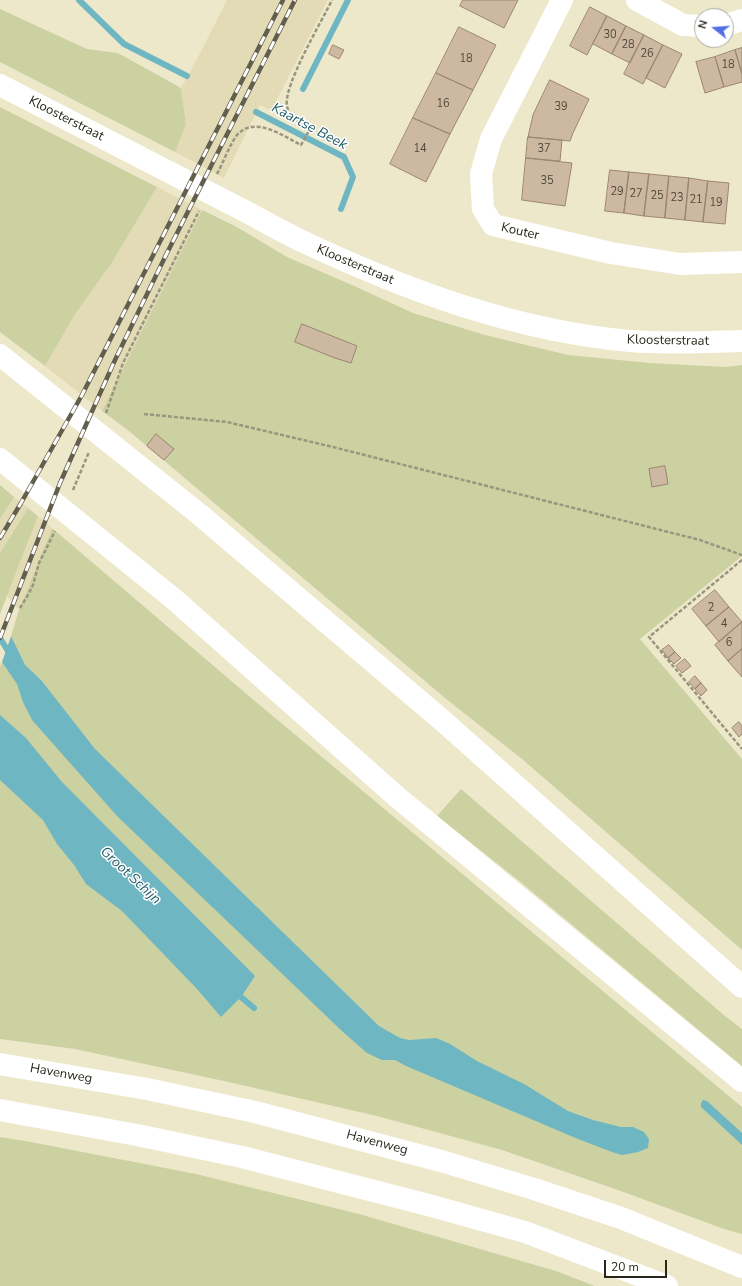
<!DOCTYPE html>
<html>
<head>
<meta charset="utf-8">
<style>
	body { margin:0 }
	#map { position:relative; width:742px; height:1286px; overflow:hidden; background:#eee8ca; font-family:"Nunito Sans",sans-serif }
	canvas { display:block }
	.north { position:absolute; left:694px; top:8px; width:40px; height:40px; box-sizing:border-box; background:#fff; border:1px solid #a9a8a3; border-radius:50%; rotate:287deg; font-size:11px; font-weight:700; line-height:16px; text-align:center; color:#28251a }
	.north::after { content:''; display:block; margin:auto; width:14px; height:18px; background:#5270e5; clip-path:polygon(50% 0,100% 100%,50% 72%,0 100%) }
	.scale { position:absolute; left:604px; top:1260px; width:63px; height:18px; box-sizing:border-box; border:2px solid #28251a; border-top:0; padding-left:5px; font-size:12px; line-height:14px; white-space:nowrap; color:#28251a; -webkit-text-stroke:3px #fff; paint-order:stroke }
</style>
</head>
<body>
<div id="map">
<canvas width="742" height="1286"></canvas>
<div class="north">N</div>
<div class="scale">20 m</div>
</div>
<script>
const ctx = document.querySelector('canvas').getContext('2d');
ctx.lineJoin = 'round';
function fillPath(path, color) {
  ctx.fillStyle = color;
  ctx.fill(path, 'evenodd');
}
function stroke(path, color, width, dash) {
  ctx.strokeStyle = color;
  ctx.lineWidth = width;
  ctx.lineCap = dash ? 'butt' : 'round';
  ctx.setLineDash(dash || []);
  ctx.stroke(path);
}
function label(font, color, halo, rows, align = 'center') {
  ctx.font = font + ' "Nunito Sans",sans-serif';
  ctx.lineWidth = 3;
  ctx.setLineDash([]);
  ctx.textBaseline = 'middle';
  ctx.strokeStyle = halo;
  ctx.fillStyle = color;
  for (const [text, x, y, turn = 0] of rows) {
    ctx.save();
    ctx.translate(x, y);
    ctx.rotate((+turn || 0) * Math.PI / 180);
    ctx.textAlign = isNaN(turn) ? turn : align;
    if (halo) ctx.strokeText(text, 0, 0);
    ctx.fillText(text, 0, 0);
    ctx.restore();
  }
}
fillPath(new Path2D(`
	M227 0H328L271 111 260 105 224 178 175 152 186 125 181 88 196 61Z
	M157 187 202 210 102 411 45 366 74 316 113 261Z
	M14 497 28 508 0 553V519Z
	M38 516 52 528 19 610 7 596Z`), '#e3dbb6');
fillPath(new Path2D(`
	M0 9 87 49 118 53 181 88 186 125 175 152 0 62Z
	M0 107 157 187 113 261 74 316 45 366 0 332Z
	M202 210 235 226 287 257 352 285 413 313 485 335 568 355 650 363 725 367 742 365V556L640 639 742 759V950L522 759 445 698 129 431 102 411Z
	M0 485 14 497 0 519Z
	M28 508 38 516 0 614V553Z
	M52 528 256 702 742 1107V1234L724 1229 618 1190 502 1150 377 1116 233 1083 75 1049 0 1039V667L11 636 19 610Z
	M461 789 725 1016 742 1029V1066L518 880 437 816Z
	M0 1137 31 1142 196 1174 359 1214 556 1271 595 1286H0Z`), '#ccd1a2');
fillPath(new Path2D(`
	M11 636 25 665 41 680 95 749 379 1026 400 1038 409 1040 436 1038 450 1044 477 1061 524 1084 568 1111 593 1120 621 1127H633L644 1132 649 1139 648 1148 638 1152 622 1155 612 1152 578 1139 406 1066 395 1060H382L367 1053 343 1032 117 816 32 720 23 702 17 684 2 662Z
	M0 715 26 738 62 782 255 976 241 997 221 1017 197 989 122 911 86 884 74 865 57 844 43 820 0 780Z
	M703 1100 707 1101 742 1133V1145L701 1107V1103Z`), '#6fb6c3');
fillPath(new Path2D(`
	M11 635H12L11 636 1 664 0 661Z`), '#eee8ca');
stroke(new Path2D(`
	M79 0 124 44 187 76
	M303 89 348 0
	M256 112 344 157 353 177 341 209
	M0 638 11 656
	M235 992 254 1008`), '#6fb6c3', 6);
const building = new Path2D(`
	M463 0H518L504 28 460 6Z
	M590 7 607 16 587 55 570 46Z
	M607 16 626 26 612 54 593 44Z
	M626 26 644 35 630 63 612 54Z
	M459 27 496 45 473 90 436 73Z
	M644 35 663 45 643 84 624 74Z
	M333 45 344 50 339 59 329 54Z
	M663 45 682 54 665 88 646 78Z
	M742 48V74L735 50Z
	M735 50 742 74V82L724 87 715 57Z
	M715 57 724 87 705 93 696 62Z
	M436 73 473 90 450 134 413 118Z
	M550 80 589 99 573 133 570 141 528 137 533 115Z
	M413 118 450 134 426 182 390 164Z
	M528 137 562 140 560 161 526 158Z
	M526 158 572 163 565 206 522 200Z
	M610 170 629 172 624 213 605 211Z
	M629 172 649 174 644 216 624 213Z
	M649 174 669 176 665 218 644 216Z
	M669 176 689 178 685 220 665 218Z
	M689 178 708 181 703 222 685 220Z
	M708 181 729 183 725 224 703 222Z
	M302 324 357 346 351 363 335 358 295 342Z
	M156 434 174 449 164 460 147 446Z
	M665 466 668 484 652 487 649 469Z
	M715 590 729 607 706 626 692 609Z
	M729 607 742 622 719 642 706 626Z
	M742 622V649L728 661 715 645Z
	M669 645 675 652 668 658 662 650Z
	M742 649V677L728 661Z
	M675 652 681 658 674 664 668 658Z
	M685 659 691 666 682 673 676 666Z
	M695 676 701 683 695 689 689 682Z
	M701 683 707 690 701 696 695 689Z
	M739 722 742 726V734L739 737 732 728Z`);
fillPath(building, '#cdb8a1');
stroke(building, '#9a8671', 1);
stroke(new Path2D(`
	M217 174C223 163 230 144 237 135 255 115 283 136 301 145L310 129C300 123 289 118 287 106 283 86 322 21 332 0
	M106 413 123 363 199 211
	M144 414 227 422 333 447 700 540 742 555
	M73 490 89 452
	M742 560 649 637 742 749
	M20 608 28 595 33 585 39 563 55 531`), '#99957f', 2.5, [4, 2]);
stroke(new Path2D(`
	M562 0 491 139 481 174 483 209 493 225 611 253 680 264 742 262
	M637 0 683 25 702 26
	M726 25 742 20`), '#fff', 22);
stroke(new Path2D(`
	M0 85C78 125 156 166 235 206 259 218 282 232 306 243 408 291 517 331 630 341 667 344 705 342 742 341`), '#fff', 22);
stroke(new Path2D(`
	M0 355 199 514 443 721 742 987
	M0 459 175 600 397 797 742 1081
	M0 1064 147 1089 255 1112 441 1161 534 1189 621 1218 742 1267
	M0 1110 137 1135 242 1157 432 1206 525 1232 667 1286`), '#fff', 22);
const rail = new Path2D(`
	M0 538 21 503 82 395 283 0
	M0 638 60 483 115 360 166 255 295 0`);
stroke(rail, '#635f4e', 4.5);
stroke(rail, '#fff', 3, [9]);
label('11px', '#514a3c', null, [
	["30",610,35],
	["28",628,45],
	["26",647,54],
	["18",466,59],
	["18",728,65],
	["16",443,104],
	["39",561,107],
	["14",420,149],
	["37",544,149],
	["35",547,181],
	["29",617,192],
	["27",636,194],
	["25",657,196],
	["23",677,198],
	["21",696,200],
	["19",716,203],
	["2",711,608],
	["4",724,624],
	["6",729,643]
]);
label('13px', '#28251a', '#fff', [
	["Kloosterstraat",66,119,27],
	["Kouter",520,232,13],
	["Kloosterstraat",355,265,23],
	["Kloosterstraat",668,341,1],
	["Havenweg",61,1074,10],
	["Havenweg",377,1143,15]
]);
label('italic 14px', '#235d68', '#fff', [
	["Kaartse Beek",309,127,28],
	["Groot Schijn",130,876,43]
]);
</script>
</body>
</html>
